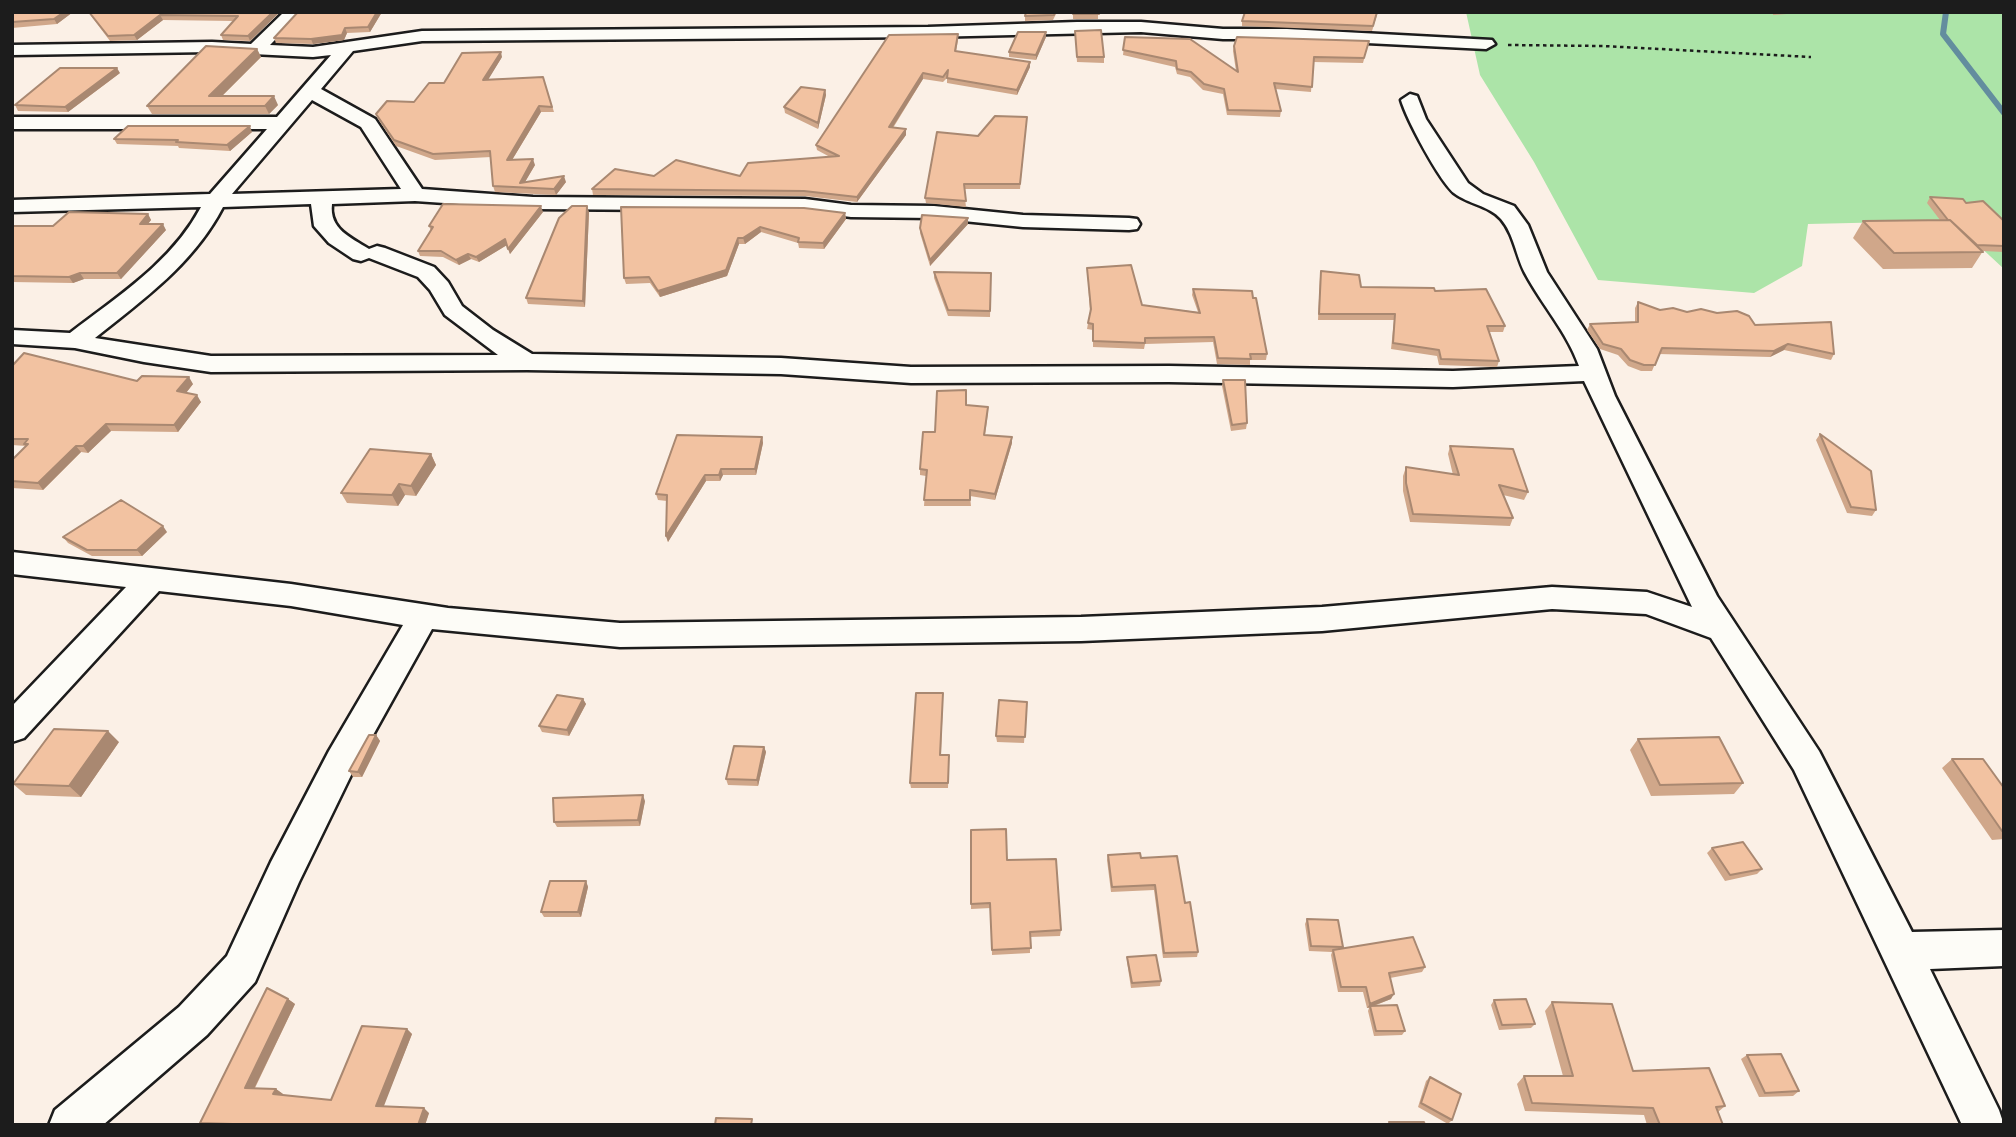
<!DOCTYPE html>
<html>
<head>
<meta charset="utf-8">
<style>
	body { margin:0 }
	#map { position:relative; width:2016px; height:1137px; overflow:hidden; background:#fbf0e6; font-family:Kalam,sans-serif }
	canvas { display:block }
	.frame { position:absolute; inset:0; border:14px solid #1c1c1c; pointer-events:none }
</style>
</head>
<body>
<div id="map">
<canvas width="2016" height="1137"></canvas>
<div class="frame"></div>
</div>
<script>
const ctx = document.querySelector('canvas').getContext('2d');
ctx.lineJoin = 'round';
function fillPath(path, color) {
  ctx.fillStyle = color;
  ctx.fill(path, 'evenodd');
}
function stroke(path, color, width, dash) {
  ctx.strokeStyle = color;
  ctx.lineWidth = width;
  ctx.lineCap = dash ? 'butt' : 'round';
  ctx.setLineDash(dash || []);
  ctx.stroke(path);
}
fillPath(new Path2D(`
	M1466 12H2004V269L1962 230 1895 222 1808 224 1802 266 1754 293 1598 280 1534 162 1480 75Z`), '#ace4a8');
stroke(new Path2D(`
	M1946 12 1943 34 2004 113`), '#638d9e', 6);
const minor = new Path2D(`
	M284 12H302L270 45 313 47 422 31 928 27 1077 22H1141L1223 29H1287L1492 40 1495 44 1486 49 1287 39H1223L1141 32 928 37 422 41 353 51 321 89 375 119 422 189 533 197 805 199 851 205 934 206 1023 215 1129 218 1137 219 1140 224 1137 229 1129 230 1023 227 934 218 851 217 805 211 533 209 415 201 332 204C329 229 350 237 369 249L377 246 385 248 434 267 448 282 462 306 493 330 532 354 781 358 911 367 1169 366 1453 371 1579 366C1567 332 1542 305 1525 273 1516 256 1514 234 1501 219 1490 206 1468 204 1454 193 1439 180 1407 120 1401 100L1410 94 1417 96 1426 119 1468 183 1483 194 1514 206 1528 225 1547 272 1597 349 1615 396 1717 596 1819 751 1912 932 2004 930V966L1930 969 1999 1110 2004 1125H1962L1794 770 1711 638 1646 614 1552 609 1322 631 1081 641 620 647 432 629 353 771 299 882 255 982 207 1035 103 1125H49L55 1110 179 1007 227 956 271 862 329 751 403 625 291 606 159 591 24 738 12 742V706L126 587 12 574V552L291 584 448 608 620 623 1081 617 1322 607 1552 587 1647 592 1692 607 1584 381 1453 387 1169 382 911 383 781 374 527 370 211 372 144 362 75 348 12 344V330L70 333C118 296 172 262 201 207L12 212V200L210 194 267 129H12V117H277L331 55 313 57 212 52 12 55V45L212 42 251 44ZM312 100 361 127 401 189 232 194ZM311 204 314 226 329 243 353 259 361 261 369 258 418 277 430 290 445 315 498 355 211 356 95 338C144 299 194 263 223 207Z`);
stroke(minor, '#1c1c1c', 5);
stroke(new Path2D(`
	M1508 45 1603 46 1811 57`), '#1c1c1c', 2.5, [3.5, 3.5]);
fillPath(minor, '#fdfcf7');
fillPath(new Path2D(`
	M12 12H73L57 24 12 28Z
	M88 12H280L250 41 223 40 221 35 233 21 163 20 137 40 110 41Z
	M382 12 370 32 347 33 344 40 313 44 276 43 274 38Z
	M1026 12H1057L1053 20 1025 21V16Z
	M1073 12H1098V19H1073Z
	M1378 12 1372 31 1242 26V21Z
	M1773 12H1814L1773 15Z
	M1075 31 1104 57V63L1077 62Z
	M1046 37 1036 60 1009 57V52Z
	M1125 37 1236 71 1233 51 1234 46 1369 41 1363 63 1313 62 1311 92 1275 89 1281 111 1280 117 1227 115 1223 94 1203 90 1190 77 1177 74 1175 67 1123 55Z
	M958 40 956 52 1030 67 1017 95 947 83V78L943 82 923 79 893 128 906 129V135L857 202 805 196 593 195 592 189 654 176H740L830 157 817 150 816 145Z
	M257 49 261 57 222 96 278 105 269 114H152L147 106Z
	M502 57 488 79 543 77 554 112H541L512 160 535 165 525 182H566L556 195 495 192 493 186 491 157 435 160 396 146 378 119 376 114 414 102Z
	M120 73 68 112 18 111 15 105Z
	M825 90 826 95 818 129 785 113 784 107Z
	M1027 117 1020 189H964L966 207 926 203 925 198 978 136Z
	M252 132 230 151 179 148 178 146 117 144 114 139Z
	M1930 197 1966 203 2004 221V252L1983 251 1972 268 1883 269 1853 238 1863 221 1940 220 1927 203Z
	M621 207 845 213 846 219 824 249 799 248 798 243 761 232 745 244H739L727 276 660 297 650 283 626 284 624 278Z
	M543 212 510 254 507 245 479 262 471 259 459 265 443 257 420 256 418 251 431 231 429 226Z
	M589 212 585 307 528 304 526 298Z
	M148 214 151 220 148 224 166 230 121 279H84L73 283 12 282V226H53Z
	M968 224 930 266 920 233V228Z
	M1087 268 1142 305 1198 312 1192 295 1193 289 1253 298 1267 354 1266 360H1250V365L1217 364 1213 342 1145 344 1144 349 1093 347V330L1087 329 1090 312Z
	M1321 271 1361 287 1435 291 1505 326 1503 332H1489L1499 361 1497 367 1439 365 1437 356 1391 349 1394 320H1318L1320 277Z
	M934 272 991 273 990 317 948 316 934 278Z
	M1638 302 1660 310 1687 312 1755 325 1834 354 1831 360 1784 350 1770 357 1659 354 1652 371H1641L1628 366 1618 355 1600 349 1587 330 1590 324 1635 323V308Z
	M12 366 137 381 193 384 186 393 201 402 178 432 111 431 88 453 81 452 43 490 12 488V460L26 446 12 445Z
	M1223 380 1247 423 1246 429 1231 431 1222 386Z
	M966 405 988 413 985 435 1012 443 995 500 970 496 971 506H924L926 476 920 475V469Z
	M1820 434 1876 510 1872 516 1847 513 1816 440Z
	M762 437 763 443 756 475H723L720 481H706L668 542 666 536 667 501 658 500 656 494Z
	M1450 446 1528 492 1524 500 1503 495 1513 518 1510 526 1410 522 1403 491V476L1406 467 1453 475 1448 454Z
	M431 454 436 465 416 496 405 495 398 506 347 503 341 493Z
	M167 532 142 556H92L68 543 63 537Z
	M583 699 586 704 569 736 542 732 539 726Z
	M943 699 941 755H949L948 788H911L910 783Z
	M1027 702 1024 743 997 742 996 736Z
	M376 735 380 741 362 777H353L349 771Z
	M1638 739 1743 783 1734 794 1651 796 1630 750Z
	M119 742 81 797 26 795 13 784Z
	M764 747 766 752 758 786 728 785 726 779Z
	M1952 759 2004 788V839L1992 840 1942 768Z
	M645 801 640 826 557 827 554 822Z
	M971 830 1007 860 1061 930 1060 936 1030 937V953L992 955 991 908 971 909Z
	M1712 848 1762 869 1757 874 1725 881 1707 853Z
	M1108 855 1141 858 1198 952 1197 957 1163 958 1154 890 1111 892 1107 860Z
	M586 881 588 887 581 917H544L541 912Z
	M1307 919 1343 947 1342 949 1425 967 1422 972 1390 978 1391 999 1374 1006 1405 1031 1402 1035 1374 1036 1368 1011 1369 1008H1367L1363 992H1338L1331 955 1332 952 1309 951 1305 924Z
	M1127 957 1161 981 1160 986 1131 988 1127 962Z
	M288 999 295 1004 255 1088 276 1089 283 1094 282 1095 331 1100 407 1029 412 1034 383 1106 429 1113 425 1125H203L200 1123Z
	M1494 1000 1535 1024 1531 1028 1499 1030 1491 1005Z
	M1552 1002 1633 1071 1725 1106 1718 1112 1723 1125H1647L1644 1115 1525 1111 1517 1084 1524 1076H1563L1545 1011Z
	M1747 1055 1799 1091 1793 1096 1759 1097 1741 1059Z
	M1430 1077 1452 1120 1448 1124 1418 1107 1426 1081Z`), '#d0a78a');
fillPath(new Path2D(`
	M64 12H73L57 24 54 19Z
	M273 12H280L250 41 248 36Z
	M377 12H382L370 32 368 27Z
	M160 15 163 20 137 40 134 35Z
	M345 28 347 33 344 40 313 44 311 39Z
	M1046 32V37L1036 60V55Z
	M257 49 261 57 213 105 209 96Z
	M501 52 502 57 485 85 483 80Z
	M1030 62V67L1017 95V90Z
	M117 68 120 73 68 112 65 107Z
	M923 73V79L889 133V127Z
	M825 90 826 95 818 129V123Z
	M274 96 278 105 269 114 265 106Z
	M539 106 541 112 509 165 507 160Z
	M250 126 252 132 230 151 227 145Z
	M906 129V135L857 202V197Z
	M533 159 535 165 522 187 520 183Z
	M564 176 566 182 556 195 554 189Z
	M541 206 543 212 510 254 508 249Z
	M587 206 589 212 585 307 583 301Z
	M845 213 846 219 824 249 823 243Z
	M148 214 151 220 143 230 140 224Z
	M968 218V224L930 266V260Z
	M163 224 166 230 121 279 117 273Z
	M760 227 761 232 745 244 743 238Z
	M738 238 739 244 727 276 660 297 658 291Z
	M505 239 507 245 479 262 476 257Z
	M468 254 471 259 459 265 456 260Z
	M80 273 84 279 73 283 69 277Z
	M1788 344 1784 350 1770 357 1774 351Z
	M189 377 193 384 182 398 177 391Z
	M197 395 201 402 178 432 174 425Z
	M106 424 111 431 88 453 83 446Z
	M762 437 763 443 756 475 755 469Z
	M1012 437V443L995 500V494Z
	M76 446 81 452 43 490 38 483Z
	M431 454 436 465 416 496 411 486Z
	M721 469 723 475 720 481 719 475Z
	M705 475 706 481 668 542 666 536Z
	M399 484 405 495 398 506 392 495Z
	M163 526 167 532 142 556 137 550Z
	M583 699 586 704 569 736 567 730Z
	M108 731 119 742 81 797 69 786Z
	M376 735 380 741 362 777 358 772Z
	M764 747 766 752 758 786 757 780Z
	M643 795 645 801 640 826 638 820Z
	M586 881 588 887 581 917 578 912Z
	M1394 994 1391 999 1367 1008 1370 1004Z
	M288 999 295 1004 252 1093 245 1088Z
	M407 1029 412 1034 382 1111 376 1106Z
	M276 1089 283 1094 280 1099 273 1094Z
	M424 1108 429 1113 425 1125H418Z`), '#a98871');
const building = new Path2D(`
	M12 12H64L54 19 12 22Z
	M89 12H273L248 36 221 35 238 16 160 15 134 35 108 36Z
	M298 12H377L368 27 345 28 342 35 311 39 274 38Z
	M1026 12H1055L1054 15 1025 16Z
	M1073 12H1098L1099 14H1073Z
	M1245 12H1377L1373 26 1242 21Z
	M1101 30 1104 57H1077L1075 31Z
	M1018 32H1046L1036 55 1009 52Z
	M958 34 955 51 1030 62 1017 90 947 78 948 70 943 77 923 73 889 127 906 129 857 197 804 191 592 189 615 169 654 176 676 160 740 176 748 163 839 156 816 145 889 35Z
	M1125 37 1190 39 1238 72 1234 46 1237 37 1369 41 1364 58 1314 57 1312 87 1274 83 1281 111 1228 110 1224 89 1204 84 1191 72 1177 69 1176 61 1123 50Z
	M206 46 257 49 209 96H274L265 106H147Z
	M501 52 483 80 543 77 552 107 539 106 507 160 533 159 520 183 564 176 554 189 493 186 490 151 433 154 394 140 376 114 387 101 414 102 429 83H444L462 53Z
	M60 68H117L65 107 15 105Z
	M801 87 825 90 818 123 784 107Z
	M995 116 1027 117 1020 184H964L966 201 925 198 937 132 978 136Z
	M128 126H250L227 145 176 142 178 140 114 139Z
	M1930 197 1963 199 1966 203 1983 201 2004 221V246L1977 245 1950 220H1948Z
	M443 204 541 206 508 249 505 239 476 257 468 254 456 260 441 251H418L433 227 429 226Z
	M572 206H587L583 301 526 298 559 218Z
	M621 207 804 208 845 213 823 243 798 242 799 238 760 227 743 238H738L726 270 658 291 649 277 624 278Z
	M69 212 148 214 140 224H163L117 273H80L69 277 12 276V226H53Z
	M922 215 968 218 930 260 920 228Z
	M1950 220 1983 252 1894 253 1863 221Z
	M1131 265 1142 305 1200 313 1193 289 1252 291 1253 298H1256L1267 354H1250L1251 359 1218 358 1214 337 1145 338V343L1093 341V324L1088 323 1091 309 1087 268Z
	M1321 271 1359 275 1361 287 1434 288 1435 291 1486 289 1505 326H1487L1499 361 1441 359 1439 350 1393 343 1395 314H1319Z
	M934 272 991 273 990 311 948 310Z
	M1638 302 1660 310 1673 308 1687 312 1701 309 1717 313 1737 311 1749 316 1755 325 1831 322 1834 354 1788 344 1774 351 1662 348 1655 365H1644L1630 360 1621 349 1603 344 1590 324 1638 322Z
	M24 353 137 381 142 376 189 377 177 391 197 395 174 425 106 424 83 446H76L38 483 12 481V460L28 444H24L28 439H12V366Z
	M1223 380H1245L1247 423 1232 425Z
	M966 390V405L988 407 984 435 1012 437 995 494 970 490V500H924L927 470 920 469 923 432H935L937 391Z
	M1820 434 1871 471 1876 510 1851 507Z
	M677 435 762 437 755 469H721L719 475H705L666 536 667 495 656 494Z
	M1450 446 1513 449 1528 492 1499 485 1513 518 1413 514 1406 483V467L1459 475Z
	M370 449 431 454 411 486 399 484 392 495 341 493Z
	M121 500 163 526 137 550H87L63 537Z
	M916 693H943L940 755H949L948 783H910Z
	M557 695 583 699 567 730 539 726Z
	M999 700 1027 702 1025 737 996 736Z
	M54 729 108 731 69 786 13 784Z
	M369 735H376L358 772 349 771Z
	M1719 737 1743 783 1660 785 1638 739Z
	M734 746 764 747 757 780 726 779Z
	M1952 759H1983L2004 788V831H2002Z
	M643 795 638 820 554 822 553 798Z
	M1006 829 1007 860 1056 859 1061 930 1030 932 1031 948 992 950 990 903 971 904V830Z
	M1743 842 1762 869 1730 875 1712 848Z
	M1140 853 1141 858 1177 856 1185 903 1190 902 1198 952 1164 953 1155 885 1112 887 1108 855Z
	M550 881H586L578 912H541Z
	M1307 919 1338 920 1343 947 1311 946Z
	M1413 937 1425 967 1389 973 1394 994 1370 1004 1366 987H1341L1333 950Z
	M1156 955 1161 981 1132 983 1127 957Z
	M267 988 288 999 245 1088 276 1089 273 1094 331 1100 362 1026 407 1029 376 1106 424 1108 418 1125H265L200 1123Z
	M1526 999 1535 1024 1502 1025 1494 1000Z
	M1552 1002 1612 1004 1633 1071 1709 1068 1725 1106 1716 1107 1723 1125H1660L1653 1108 1532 1103 1524 1076H1573Z
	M1397 1005 1405 1031H1376L1370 1006Z
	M1781 1054 1799 1091 1765 1093 1747 1055Z
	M1430 1077 1461 1094 1452 1120 1421 1103Z
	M716 1118 752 1119 751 1125H715Z
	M1389 1122H1424L1425 1125H1390Z`);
fillPath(building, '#f2c2a1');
stroke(building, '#a98871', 2);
</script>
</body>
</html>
